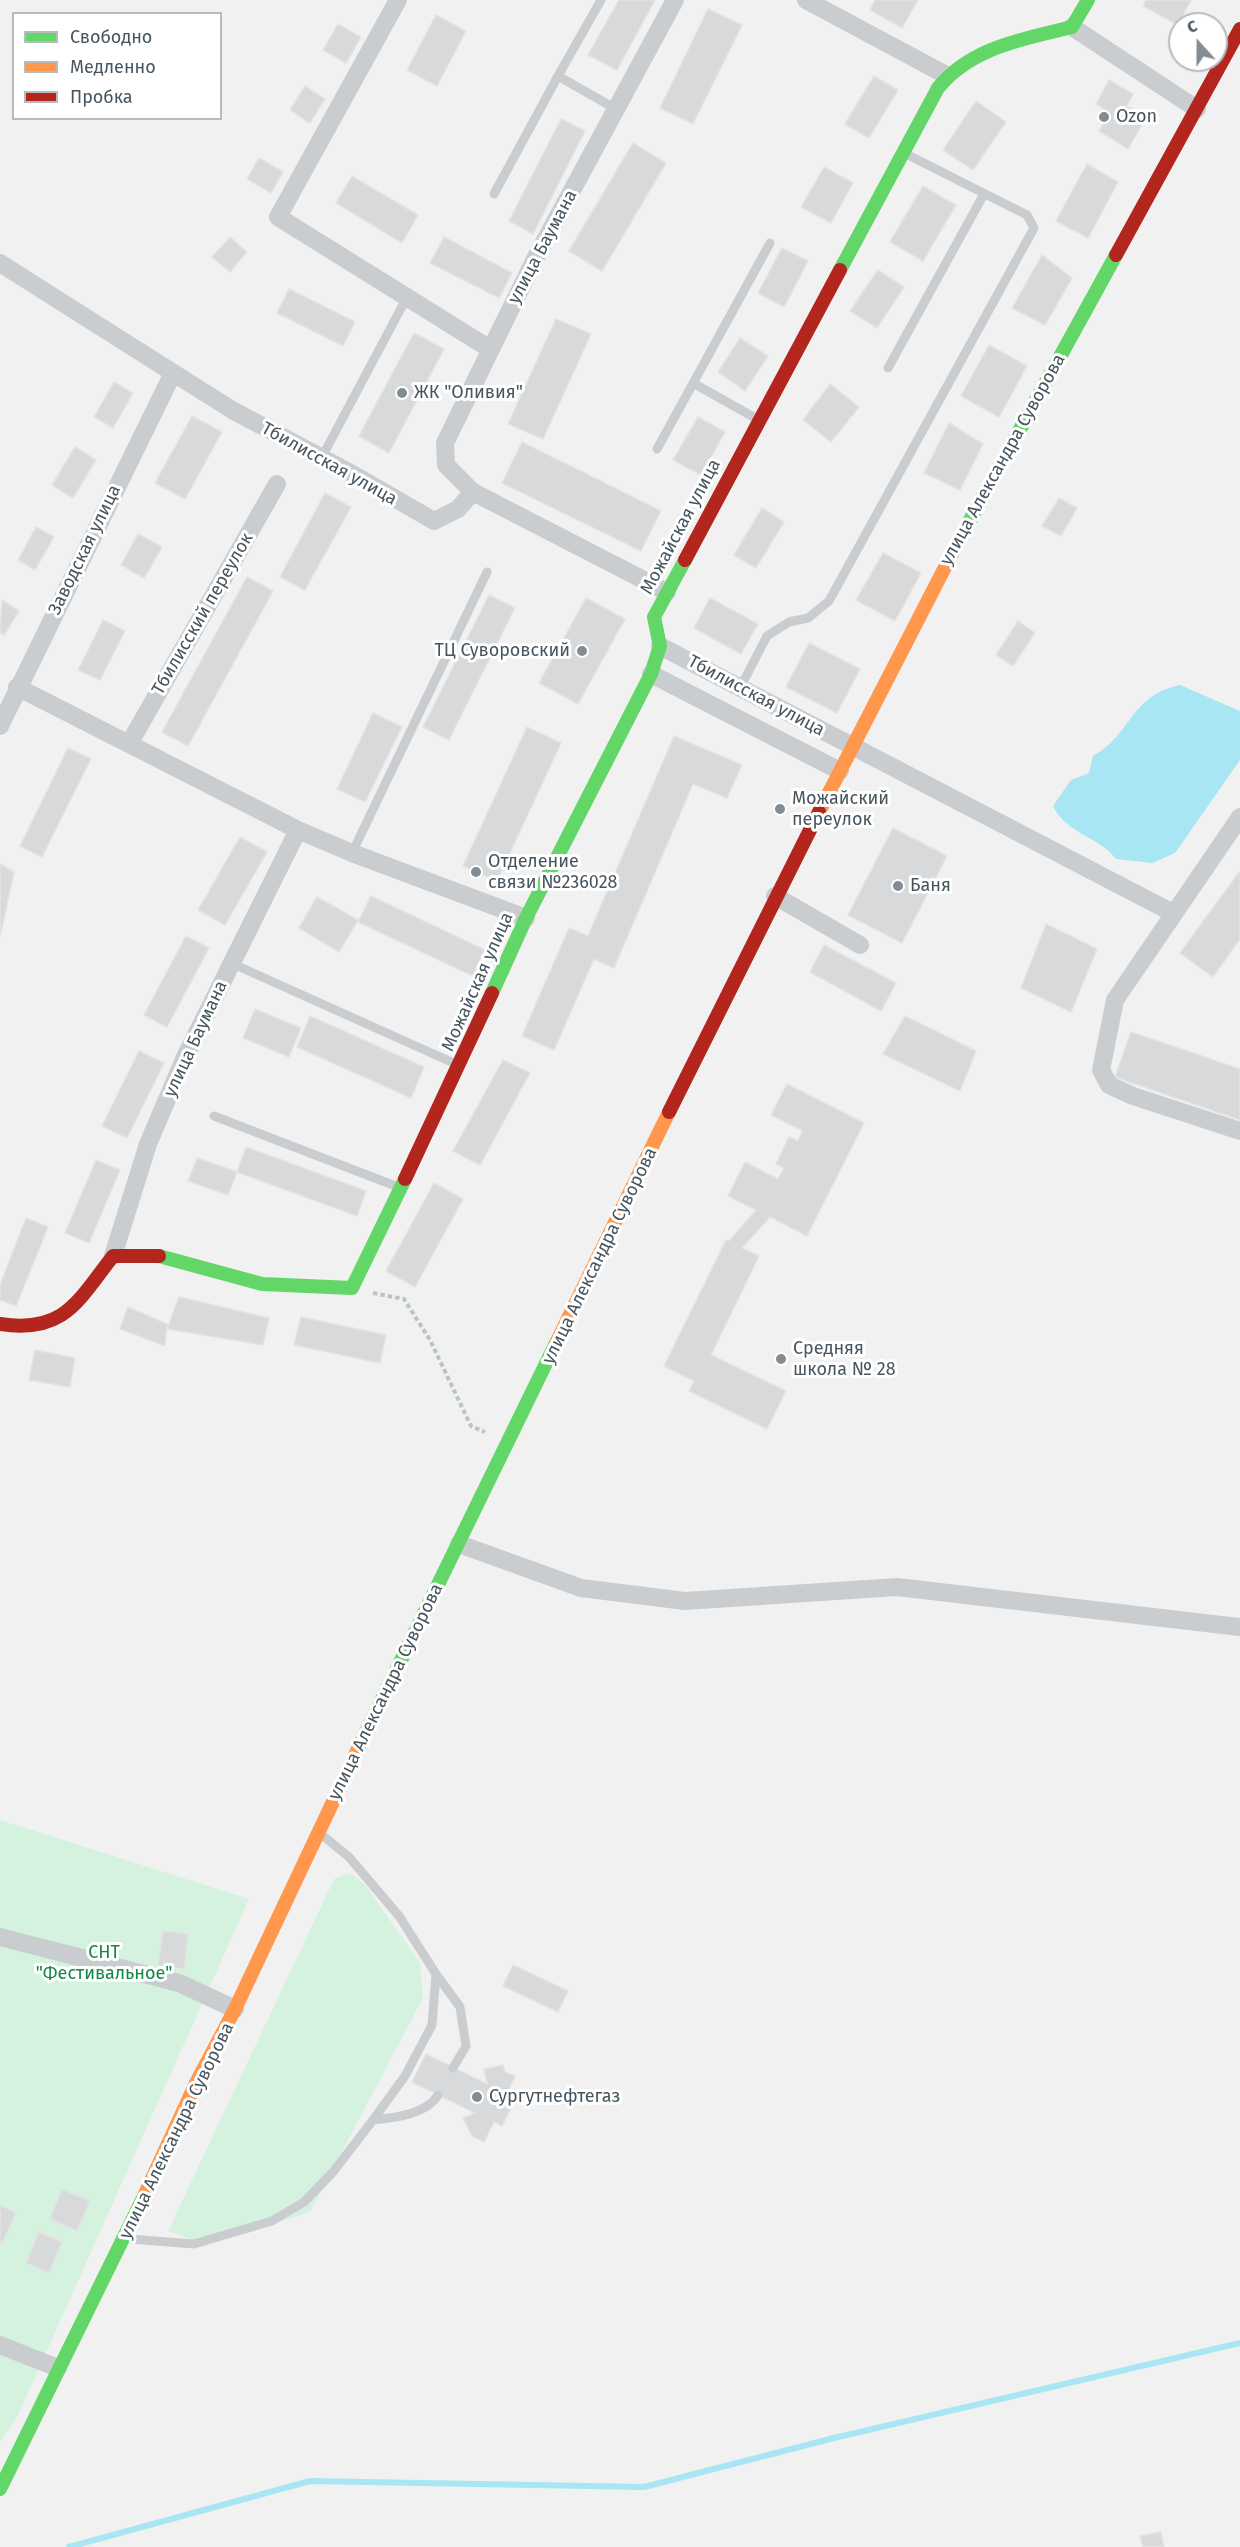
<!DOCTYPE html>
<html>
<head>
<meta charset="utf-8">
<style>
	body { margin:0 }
	#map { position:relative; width:1240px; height:2547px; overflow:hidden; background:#f2f1f1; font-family:"Fira Sans",sans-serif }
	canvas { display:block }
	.legend { position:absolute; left:12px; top:12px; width:210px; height:108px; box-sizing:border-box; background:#fff; border:2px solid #b5bbbf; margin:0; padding:8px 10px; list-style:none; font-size:18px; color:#47555f }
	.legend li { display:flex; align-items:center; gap:12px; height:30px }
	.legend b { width:30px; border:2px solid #b5bbbf }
	.north { position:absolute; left:1168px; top:12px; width:60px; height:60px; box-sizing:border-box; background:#fff; border:2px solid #b5bbbf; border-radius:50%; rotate:339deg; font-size:16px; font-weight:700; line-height:24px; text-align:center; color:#47555f }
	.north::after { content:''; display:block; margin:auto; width:21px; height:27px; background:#838c92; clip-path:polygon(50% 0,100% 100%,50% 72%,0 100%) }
</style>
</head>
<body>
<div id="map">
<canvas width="1240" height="2547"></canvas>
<ul class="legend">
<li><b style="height:8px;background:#63d668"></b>Свободно</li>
<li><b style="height:8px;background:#ff974d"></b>Медленно</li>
<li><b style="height:8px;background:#b3261e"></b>Пробка</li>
</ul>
<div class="north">С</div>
</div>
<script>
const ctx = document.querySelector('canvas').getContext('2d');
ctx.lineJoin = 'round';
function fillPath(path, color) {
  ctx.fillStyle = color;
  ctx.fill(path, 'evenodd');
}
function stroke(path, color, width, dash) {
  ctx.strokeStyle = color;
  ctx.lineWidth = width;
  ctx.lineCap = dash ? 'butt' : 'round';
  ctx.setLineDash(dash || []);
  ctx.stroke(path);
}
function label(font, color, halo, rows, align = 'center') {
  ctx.font = font + ' "Fira Sans",sans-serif';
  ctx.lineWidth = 6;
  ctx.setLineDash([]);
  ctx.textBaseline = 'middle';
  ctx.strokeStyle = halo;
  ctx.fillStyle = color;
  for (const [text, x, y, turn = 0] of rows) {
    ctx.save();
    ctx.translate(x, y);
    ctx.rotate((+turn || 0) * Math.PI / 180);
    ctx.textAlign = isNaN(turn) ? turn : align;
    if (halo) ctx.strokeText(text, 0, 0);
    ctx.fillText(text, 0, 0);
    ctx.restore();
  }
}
fillPath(new Path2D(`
	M0 1820 249 1899 18 2415 0 2443Z
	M350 1873 366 1886 420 1963 423 1998 310 2212 249 2231 199 2242 168 2231 334 1879Z`), '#d5f2de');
fillPath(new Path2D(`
	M1180 685 1240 711V760L1175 853 1152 863 1116 859C1099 836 1066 834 1053 806L1071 780 1089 773 1093 756C1132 735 1129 696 1180 685Z`), '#a7e6f2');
stroke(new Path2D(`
	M69 2547 310 2481 644 2487 834 2438 1240 2343`), '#a7e6f2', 6);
const building = new Path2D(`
	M619 0H655L617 70 588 55Z
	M875 0H918L902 28 870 10Z
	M1146 0H1191L1178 25 1143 6Z
	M708 9 742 25 693 124 660 108Z
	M436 15 466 31 437 86 407 70Z
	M338 24 361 37 346 63 323 50Z
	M874 76 898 90 869 138 845 124Z
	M1109 80 1133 94 1127 106 1147 116 1128 149 1099 131 1110 113 1096 104Z
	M305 86 325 99 310 123 290 110Z
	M976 101 1006 122 973 170 943 150Z
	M561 119 585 131 533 234 509 221Z
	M633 143 666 163 602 271 569 251Z
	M259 158 283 172 271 193 247 179Z
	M1087 164 1118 182 1088 238 1056 221Z
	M824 167 853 183 831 223 801 207Z
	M352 176 418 215 402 243 336 203Z
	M923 186 956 205 923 261 890 242Z
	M230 237 247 252 230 272 212 257Z
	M444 237 512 273 499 298 430 263Z
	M782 248 808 261 784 307 758 293Z
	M1042 255 1072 278 1045 325 1012 308Z
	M878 270 904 287 877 328 850 311Z
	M289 289 355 322 343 346 277 313Z
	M556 319 591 334 543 439 508 424Z
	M414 333 444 349 389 453 359 436Z
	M740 338 768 356 745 391 718 372Z
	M989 345 1027 366 999 417 961 396Z
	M114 382 133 393 113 428 94 417Z
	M830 384 859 407 831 442 803 420Z
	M192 416 222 432 185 499 155 483Z
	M698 417 725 432 701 475 673 460Z
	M949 423 983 444 960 490 924 473Z
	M522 442 661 511 641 551 502 483Z
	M75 447 96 460 73 498 52 485Z
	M325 493 351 507 305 590 280 577Z
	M1059 498 1077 508 1061 536 1042 526Z
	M762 508 784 522 756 568 734 555Z
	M36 527 54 537 35 570 18 560Z
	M138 534 162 547 144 578 121 565Z
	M883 553 921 573 895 621 856 600Z
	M247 577 273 591 188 746 162 732Z
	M489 595 515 608 449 740 423 727Z
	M586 598 625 619 578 704 539 683Z
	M710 598 758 624 741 654 694 628Z
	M2 600 19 611 4 635 0 632Z
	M103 620 125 631 100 680 78 670Z
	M1018 621 1035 633 1013 666 996 655Z
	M809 643 860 669 837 713 786 687Z
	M373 713 402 727 365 802 337 789Z
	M527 727 561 743 497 881 463 866Z
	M674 736 742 765 727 798 693 784 614 968 594 959 554 1050 522 1036 569 928 588 936Z
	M68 748 91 759 42 857 20 846Z
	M893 828 947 856 902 943 848 915Z
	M240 837 267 852 225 925 198 910Z
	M0 864 14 872 0 937Z
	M1240 871V939L1213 977 1180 953Z
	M371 896 485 950 473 976 358 922Z
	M317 897 358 920 339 952 299 928Z
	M1046 924 1097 949 1071 1012 1021 988Z
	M186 936 209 948 167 1027 144 1015Z
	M824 945 896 983 881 1011 810 972Z
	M255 1009 301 1028 289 1057 243 1038Z
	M310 1016 424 1067 411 1098 297 1047Z
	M905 1016 976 1051 960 1091 883 1054Z
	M1131 1032 1240 1069V1120L1115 1077Z
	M139 1051 164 1063 127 1138 102 1126Z
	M503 1060 530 1073 480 1165 453 1151Z
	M787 1084 864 1123 807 1236 770 1217 742 1248 759 1256 711 1355 786 1391 767 1429 689 1391 694 1381 664 1366 726 1240 729 1241 756 1210 728 1196 745 1162 778 1179 784 1168 776 1164 789 1137 798 1141 803 1131 771 1115Z
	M246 1147 366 1191 357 1216 237 1172Z
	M197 1158 237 1172 228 1195 188 1181Z
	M96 1160 120 1170 89 1243 65 1233Z
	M434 1183 463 1199 415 1287 386 1271Z
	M26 1218 48 1227 16 1306 0 1300V1285Z
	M179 1297 269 1318 263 1345 167 1329Z
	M128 1307 167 1324 165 1346 120 1329Z
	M301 1317 386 1335 380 1363 294 1345Z
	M35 1350 75 1358 70 1387 29 1380Z
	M163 1931 188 1934 184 1969 158 1966Z
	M513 1965 568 1991 558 2012 503 1986Z
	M426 2054 487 2084 484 2069 503 2065 505 2072 515 2076 507 2094 516 2098 502 2126 494 2122 484 2142 472 2136 463 2118 475 2113 412 2082Z
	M62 2189 90 2201 77 2231 50 2219Z
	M0 2205 16 2213 2 2244H0Z
	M39 2232 62 2242 49 2273 26 2263Z
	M1161 2532 1164 2547H1143L1140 2536Z`);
fillPath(building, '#d8d9da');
stroke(building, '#e3e3e4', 1.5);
stroke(new Path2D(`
	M373 1293 404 1299 430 1340 471 1426 485 1432`), '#b8c6c1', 4, [4.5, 3]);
stroke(new Path2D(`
	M558 76 601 0
	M494 194 558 76 616 109
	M888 368 984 194
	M693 383 757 419
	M657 449 770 243
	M322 457 407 297
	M740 688 767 636 789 622 808 618 829 601 1034 228 1027 215 906 154
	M352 853 487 572
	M231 963 458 1065
	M214 1116 398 1187
	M436 1974 460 2007 466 2046 453 2068
	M373 2120C394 2118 427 2114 438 2095
	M130 2239 194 2244 272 2221 304 2202 333 2172 373 2120 405 2076 432 2025 436 1974 399 1916 349 1857 322 1835`), '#cacdd0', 9);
stroke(new Path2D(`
	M398 0 278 217 490 349
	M806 0 946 75
	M1072 27 1197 109
	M0 263 232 410 356 476 434 521 458 509 473 492
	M667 592 473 492 446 465 445 443 536 257 675 0
	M660 646 1173 913
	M651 674 840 771
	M17 687 298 830 352 853 526 918
	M0 726 172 375
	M129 744 277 484
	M1240 817 1115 1000 1101 1070 1109 1085 1133 1096 1240 1131
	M775 896 860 945
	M113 1256 148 1144 185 1057 298 830
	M459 1544 581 1588 685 1601 897 1587 1240 1627
	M0 1937 179 1983 235 2009
	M0 2345 58 2368`), '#cacdd0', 18);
stroke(new Path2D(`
	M840 270 938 88C971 47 1024 39 1072 27L1088 0
	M958 542 1116 255
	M492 993 526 918 651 674 660 646 654 617 685 560
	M159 1256 262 1284 352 1288 405 1179
	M365 1734 556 1343
	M0 2489 145 2194`), '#63d668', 14);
stroke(new Path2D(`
	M819 812 958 542
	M556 1343 669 1112
	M145 2194 196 2083 235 2009 365 1734`), '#ff974d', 14);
stroke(new Path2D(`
	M1116 255 1240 29
	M685 560 840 270
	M669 1112 819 812
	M405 1179 492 993
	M0 1324C64 1334 78 1301 113 1256H159`), '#b3261e', 14);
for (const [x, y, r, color] of [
	[1104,117,6,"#838c92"],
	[402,393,6,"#838c92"],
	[582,651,6,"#838c92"],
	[780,809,6,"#838c92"],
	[476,872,6,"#838c92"],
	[898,886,6,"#838c92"],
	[781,1359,6,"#838c92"],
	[477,2097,6,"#838c92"]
]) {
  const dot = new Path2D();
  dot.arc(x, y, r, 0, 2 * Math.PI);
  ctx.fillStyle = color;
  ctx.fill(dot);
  stroke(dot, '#fff', 2);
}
label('18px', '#47555f', '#fff', [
	["Ozon",1116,117],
	["ЖК \"Оливия\"",414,393],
	["ТЦ Суворовский",570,651,"right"],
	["Можайский",792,799],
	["переулок",792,820],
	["Отделение",488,862],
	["связи №236028",488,883],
	["Баня",910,886],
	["Средняя",793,1349],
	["школа № 28",793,1370],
	["Сургутнефтегаз",489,2097]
], 'left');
label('18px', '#47555f', '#fff', [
	["улица Баумана",543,247,-62],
	["улица Александра Суворова",1003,460,-61],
	["Тбилисская улица",329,464,29],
	["Можайская улица",681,527,-62],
	["Заводская улица",85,550,-64],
	["Тбилисский переулок",203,614,-60],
	["Тбилисская улица",756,696,28],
	["Можайская улица",478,982,-66],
	["улица Баумана",196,1039,-65],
	["улица Александра Суворова",600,1256,-64],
	["улица Александра Суворова",386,1692,-64],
	["улица Александра Суворова",177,2131,-64]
]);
label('18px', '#128645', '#fff', [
	["СНТ",104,1953],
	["\"Фестивальное\"",104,1974]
]);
</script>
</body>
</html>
